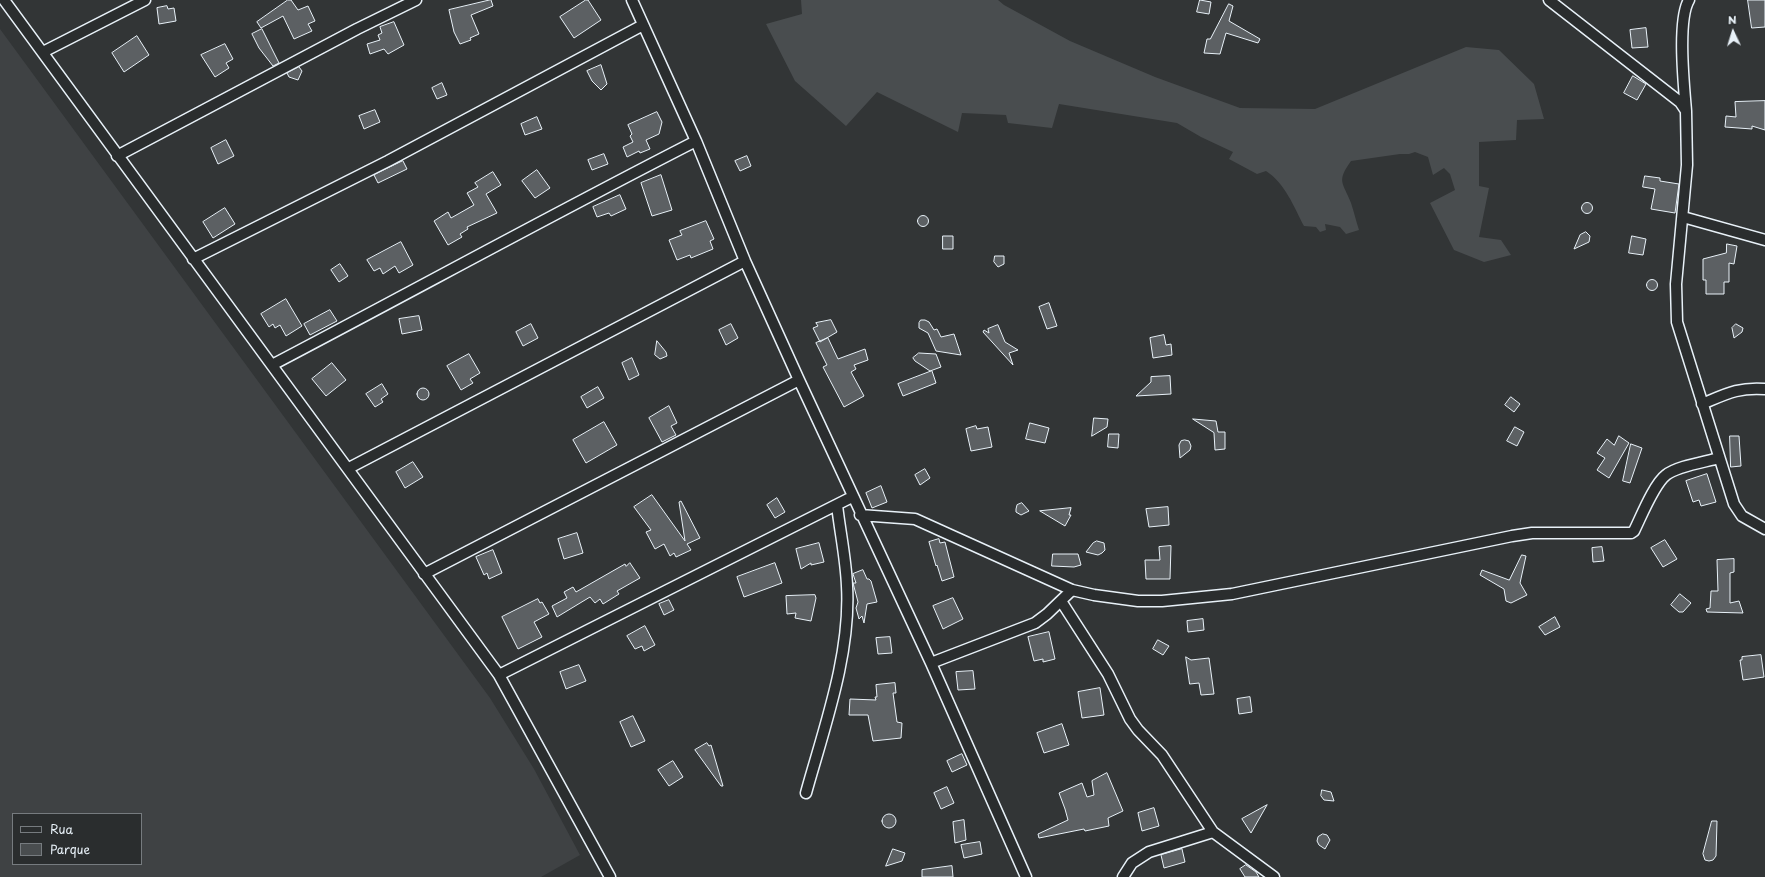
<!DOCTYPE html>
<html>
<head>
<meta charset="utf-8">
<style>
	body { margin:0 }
	#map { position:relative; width:1765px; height:877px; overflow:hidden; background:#323536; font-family:"Playpen Sans",sans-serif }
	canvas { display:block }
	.legend { position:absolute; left:12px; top:813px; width:130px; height:52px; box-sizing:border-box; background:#2a2d2e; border:1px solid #767b7f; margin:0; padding:5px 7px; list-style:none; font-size:12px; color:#e8f1f8 }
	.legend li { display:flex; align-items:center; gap:8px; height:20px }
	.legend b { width:20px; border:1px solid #767b7f }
	.north { position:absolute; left:1713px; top:12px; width:40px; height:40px; -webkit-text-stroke:3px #2a2d2e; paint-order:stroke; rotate:356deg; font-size:11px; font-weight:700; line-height:16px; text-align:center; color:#e8f1f8 }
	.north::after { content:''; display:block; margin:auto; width:14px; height:18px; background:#e8f1f8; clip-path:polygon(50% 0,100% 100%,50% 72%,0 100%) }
</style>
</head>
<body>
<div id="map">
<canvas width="1765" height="877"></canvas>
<ul class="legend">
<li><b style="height:5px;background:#2a2d2e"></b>Rua</li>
<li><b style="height:11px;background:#494d4f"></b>Parque</li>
</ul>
<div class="north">N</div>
</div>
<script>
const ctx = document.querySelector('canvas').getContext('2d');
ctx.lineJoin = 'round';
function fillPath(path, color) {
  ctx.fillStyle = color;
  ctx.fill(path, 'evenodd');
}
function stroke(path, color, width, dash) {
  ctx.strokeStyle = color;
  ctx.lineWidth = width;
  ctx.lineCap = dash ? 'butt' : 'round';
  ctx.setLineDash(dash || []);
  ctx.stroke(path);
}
fillPath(new Path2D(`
	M0 29 490 698 534 769 580 855 541 877H0ZM13 814H141V864H13Z`), '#3f4244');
fillPath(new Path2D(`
	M801 0H998L1004 5 1070 41 1155 77 1240 108 1315 109 1466 47 1499 50 1534 84 1544 119 1517 120 1516 140 1479 142V186L1489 188 1479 237 1501 240 1511 255 1484 262 1454 250 1430 203 1455 190 1450 174 1444 168 1433 175 1428 157 1415 152 1409 154H1400L1351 161C1336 182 1343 182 1351 203 1354 212 1356 221 1359 230L1346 234 1340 227 1325 224 1326 230 1320 232 1316 227 1304 226C1294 207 1285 183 1266 171L1257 174 1229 159 1233 152 1201 137 1177 123 1059 104 1052 128 1008 123 1006 115 962 113 958 132 877 92 846 126 795 81 766 24 802 14Z`), '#494d4f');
const building = new Path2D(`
	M288 0H291L298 10 308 6 315 21 308 24 312 31 294 39 283 16 261 28 257 22Z
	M491 0 493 6 471 15 479 34 470 38 471 40 460 44 454 32 449 10Z
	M586 0H588L601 20 574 38 560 17Z
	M1200 0 1211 2 1209 14 1197 12Z
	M1748 0H1765V27L1752 28Z
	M1229 4 1233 6 1229 21 1260 39 1258 43 1226 33 1220 54 1204 53 1207 39H1210Z
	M167 6 168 9 174 8 176 21 159 24 157 8Z
	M394 22 404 45 388 54 384 49 370 54 367 44 380 40 378 35 382 33 380 27Z
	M1646 28 1648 47 1632 48 1630 30Z
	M262 29 279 63 273 66 259 48 252 34Z
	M137 36 149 55 124 72 112 53Z
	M225 44 233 59 226 63 229 68 215 77 201 55Z
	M601 65 607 84 601 90 592 81 587 71Z
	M299 67 302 71 298 80 289 77 287 73Z
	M1633 76 1646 84 1637 100 1624 93Z
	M442 83 447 95 437 99 432 88Z
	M1765 101V130L1752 126V129L1725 127 1726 116 1736 117 1735 102Z
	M375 110 380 122 364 129 359 116Z
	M657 112 662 122 659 134 646 140 650 149 640 153 639 151 627 157 623 147 633 142 630 136 632 134 628 125Z
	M537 117 542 129 525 135 521 124Z
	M226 140 234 156 218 164 211 148Z
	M604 154 608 164 592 170 588 160Z
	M747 156 751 166 740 171 735 161Z
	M403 161 407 169 378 183 374 175Z
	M537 170 550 188 535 198 522 181Z
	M493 172 501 185 486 194 497 213 467 227 468 229 460 234 462 237 448 245 434 221 448 212 451 218 474 205 467 193 478 187 475 183Z
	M661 175 672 210 652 216 641 183Z
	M1645 176 1660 178V181L1679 184 1675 213 1651 209 1655 189 1643 187Z
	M620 195 626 209 611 216 609 213 597 217 593 207Z
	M1581.5 208a5.5 5.5 0 1 1 11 0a5.5 5.5 0 1 1-11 0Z
	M225 208 235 224 213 238 203 222Z
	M917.5 221a5.5 5.5 0 1 1 11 0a5.5 5.5 0 1 1-11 0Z
	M706 221 714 239 710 241 713 249 691 258 690 255 677 260 669 240 682 235 680 231Z
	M1586 232 1590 236 1589 242 1574 249 1580 235Z
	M943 236H953V249H943Z
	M1632 236 1646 239 1643 255 1629 253Z
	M401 242 413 265 399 273 395 266 383 274 380 268 374 271 367 260Z
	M1727 244 1737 246 1734 264 1729 263V282H1724V294H1706V280H1703V259L1726 253Z
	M995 256H1004V264L998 267 994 262Z
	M340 264 348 276 339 282 331 270Z
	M1646.5 285a5.5 5.5 0 1 1 11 0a5.5 5.5 0 1 1-11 0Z
	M286 299 302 326 286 336 280 325 275 328 273 324 269 327 261 314Z
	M1049 303 1057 326 1047 329 1039 307Z
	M330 310 337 321 310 335 304 324Z
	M419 316 422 330 402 334 399 319Z
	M831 320 837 332 820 342 813 328 818 326 816 323Z
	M921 320H925L929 322 934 330 937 329 941 337 954 334 961 355 936 351 928 333 919 328V323Z
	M531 324 538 338 523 346 516 332Z
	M731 324 738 338 726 345 719 330Z
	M1736 324 1743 328 1742 332 1734 338 1732 328Z
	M998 325 1005 342 1018 350 1009 353 1013 365 983 332 984 330 989 333 988 329Z
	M1164 335 1166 345 1171 344 1172 355 1153 358 1150 338Z
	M828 338 838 359 865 349 868 360 854 365 856 369 851 372 864 396 844 407 823 367 827 365 816 343Z
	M657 341 666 352 667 356 660 359 655 355Z
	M919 353 936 354 941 367 930 371 915 361 913 358Z
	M469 354 480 373 470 379 473 383 461 390 447 366Z
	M632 358 639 375 629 380 622 363Z
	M332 363 346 380 326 396 312 379Z
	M932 371 936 383 903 396 898 384Z
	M1170 376 1171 394 1136 396 1151 382V377Z
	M382 384 388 394 381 399 383 402 375 407 366 394Z
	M598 387 604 398 587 408 581 397Z
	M417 394a6 6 0 1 1 12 0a6 6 0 1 1-12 0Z
	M1511 397 1520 404 1514 412 1505 405Z
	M669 406 677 423 671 426 676 435 662 442 649 418Z
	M1094 418 1108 419 1107 427 1092 436Z
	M1193 419 1216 421 1218 432H1225V449L1215 450 1214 433Z
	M604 422 617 445 586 463 573 440Z
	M1030 423 1049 428 1045 443 1026 439Z
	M976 426 977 429 988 427 992 447 971 451 966 429Z
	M1515 427 1524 432 1517 446 1507 441Z
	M1109 434H1119L1118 448 1108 447Z
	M1619 436 1629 443 1609 478 1597 470 1605 458 1597 453 1607 439 1614 445Z
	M1730 436H1739L1741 466 1731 467Z
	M1185 440 1189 441 1191 446 1190 450 1180 458 1179 445 1181 441Z
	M1631 444 1642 448 1630 483 1623 481Z
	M413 462 423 477 405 488 396 472Z
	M925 469 930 478 920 485 915 475Z
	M1707 474 1716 502 1701 506 1699 500 1693 502 1686 481Z
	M881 486 887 502 872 508 866 493Z
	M652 495 685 541 679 502 681 501 700 538 687 544 691 550 676 557 674 553 670 556 664 544 655 549 646 532 651 530 634 507Z
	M777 498 785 512 775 518 767 505Z
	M1022 503 1029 511 1021 515 1016 512V509L1017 505Z
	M1168 507 1169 525 1149 527 1146 509Z
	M1071 508 1069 515H1071L1065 526 1040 511Z
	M577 533 583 553 564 559 558 539Z
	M939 539 940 543 945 542 954 577 942 581 937 565 936 566 929 542Z
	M1665 540 1677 559 1663 567 1651 548Z
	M1097 541 1104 543 1105 550 1102 553 1098 555 1086 552 1093 543Z
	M819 543 824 562 811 565V563L801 569 796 549Z
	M1171 546 1170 579H1146L1145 560H1160L1159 547Z
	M1602 547 1604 561 1593 562 1592 548Z
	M493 550 502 573 489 579 487 573 484 575 476 557Z
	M1053 554H1078L1081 565 1074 567 1052 566Z
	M1522 555 1526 556 1520 583 1527 595 1511 603 1506 601 1504 589 1480 575 1482 570 1509 580Z
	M1734 559V572L1730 573V603L1739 601 1743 613 1707 612 1706 609 1710 608 1711 591H1718L1717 560Z
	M630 563 640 578 617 591 619 594 603 604 600 599 595 603 590 597 557 617 552 606 567 598 564 592 573 587 576 592 625 564 626 566Z
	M775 563 782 583 744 597 737 577Z
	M863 570 867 579H869L871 581 877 602 867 604 864 623 862 616 859 619 856 608 858 602 853 583H856L853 574Z
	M1680 594 1691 603 1683 612H1679L1671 605Z
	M815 595 816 598 811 621 795 618 796 613 787 614 786 596Z
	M953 598 963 619 943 629 933 606Z
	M538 599 540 603 542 602 549 614 534 622 542 637 518 649 502 617Z
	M669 600 674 610 664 615 659 604Z
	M1555 617 1560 627 1545 635 1539 627Z
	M1203 619 1204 630 1188 632 1187 621Z
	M645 626 655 645 644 651 642 646 635 649 627 636Z
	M1049 632 1055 659 1043 662V659L1034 661 1028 637Z
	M890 637 892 653 878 654 876 638Z
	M1158 640 1169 646 1163 655 1153 649Z
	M1761 655 1764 677 1743 680 1740 660H1742V657Z
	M1186 657 1191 660 1209 658 1214 694 1201 695 1199 683 1190 684Z
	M579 665 586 681 566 689 560 672Z
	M973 671 975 689 958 690 956 672Z
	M895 683 896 693H893L897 722 902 723 901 738 873 741 868 715H849L850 699 876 700 875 697H877L876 685Z
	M1100 688 1104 715 1082 718 1078 692Z
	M1250 697 1252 712 1239 714 1237 699Z
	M633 716 645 741 631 747 620 722Z
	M1062 724 1069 745 1044 753 1037 733Z
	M707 743 709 746 711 745 723 786H721L695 750Z
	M962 754 967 765 952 772 947 761Z
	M673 761 683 777 669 786 658 770Z
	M1107 773 1123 811 1108 818 1109 826 1085 831 1084 829 1039 838 1038 834 1068 820 1065 809 1059 793 1082 783 1087 797 1094 795 1092 781Z
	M947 787 954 803 941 809 934 793Z
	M1322 790 1331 792 1334 801 1324 800 1321 796Z
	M1267 805 1251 833 1242 819Z
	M1154 808 1159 826 1142 831 1138 813Z
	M882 821a7 7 0 1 1 14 0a7 7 0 1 1-14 0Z
	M964 820 966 840 955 843 953 822Z
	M1712 821H1717L1716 856 1713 860 1709 861 1705 860 1703 854Z
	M1323 834 1327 835 1330 840 1325 849 1319 845 1317 841 1318 837Z
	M980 842 982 854 964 858 961 845Z
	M893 849 905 853 902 861 886 866Z
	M1182 849 1185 862 1164 868 1161 855Z
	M1246 865 1256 872 1259 877H1245L1240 869Z
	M952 866 953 877H922V870Z`);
fillPath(building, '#5c6063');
stroke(building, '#e8f1f8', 1);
const street = new Path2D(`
	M4 0 499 675 610 877
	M632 0 696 141 745 261 799 380 931 663 1026 877
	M1549 0 1680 102 1686 111 1687 165 1676 284 1677 322 1734 504 1742 516 1765 529
	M43 52 145 0
	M1686 111C1684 86 1677 20 1689 0
	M117 156 357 29 416 0
	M1683 217 1765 240
	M193 259 388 161 643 25
	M272 365C413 291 553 214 696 141
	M1702 404C1726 394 1738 387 1765 389
	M349 468 745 261
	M860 515 915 519 1072 590 1094 595 1138 601H1162L1232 594 1512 536 1532 533H1631L1634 531C1641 517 1654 484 1666 475 1677 466 1705 462 1719 458
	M424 574 799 380
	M1061 601 1108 674 1130 719 1138 730 1162 755 1213 832 1274 877
	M931 663 1035 623 1047 614 1072 590
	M499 675 852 497
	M806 793C824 728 851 654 847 586 846 559 840 532 837 505
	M1123 877 1132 863 1149 852 1213 832`);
stroke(street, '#e8f1f8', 13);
stroke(street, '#2a2d2e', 10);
</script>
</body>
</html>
